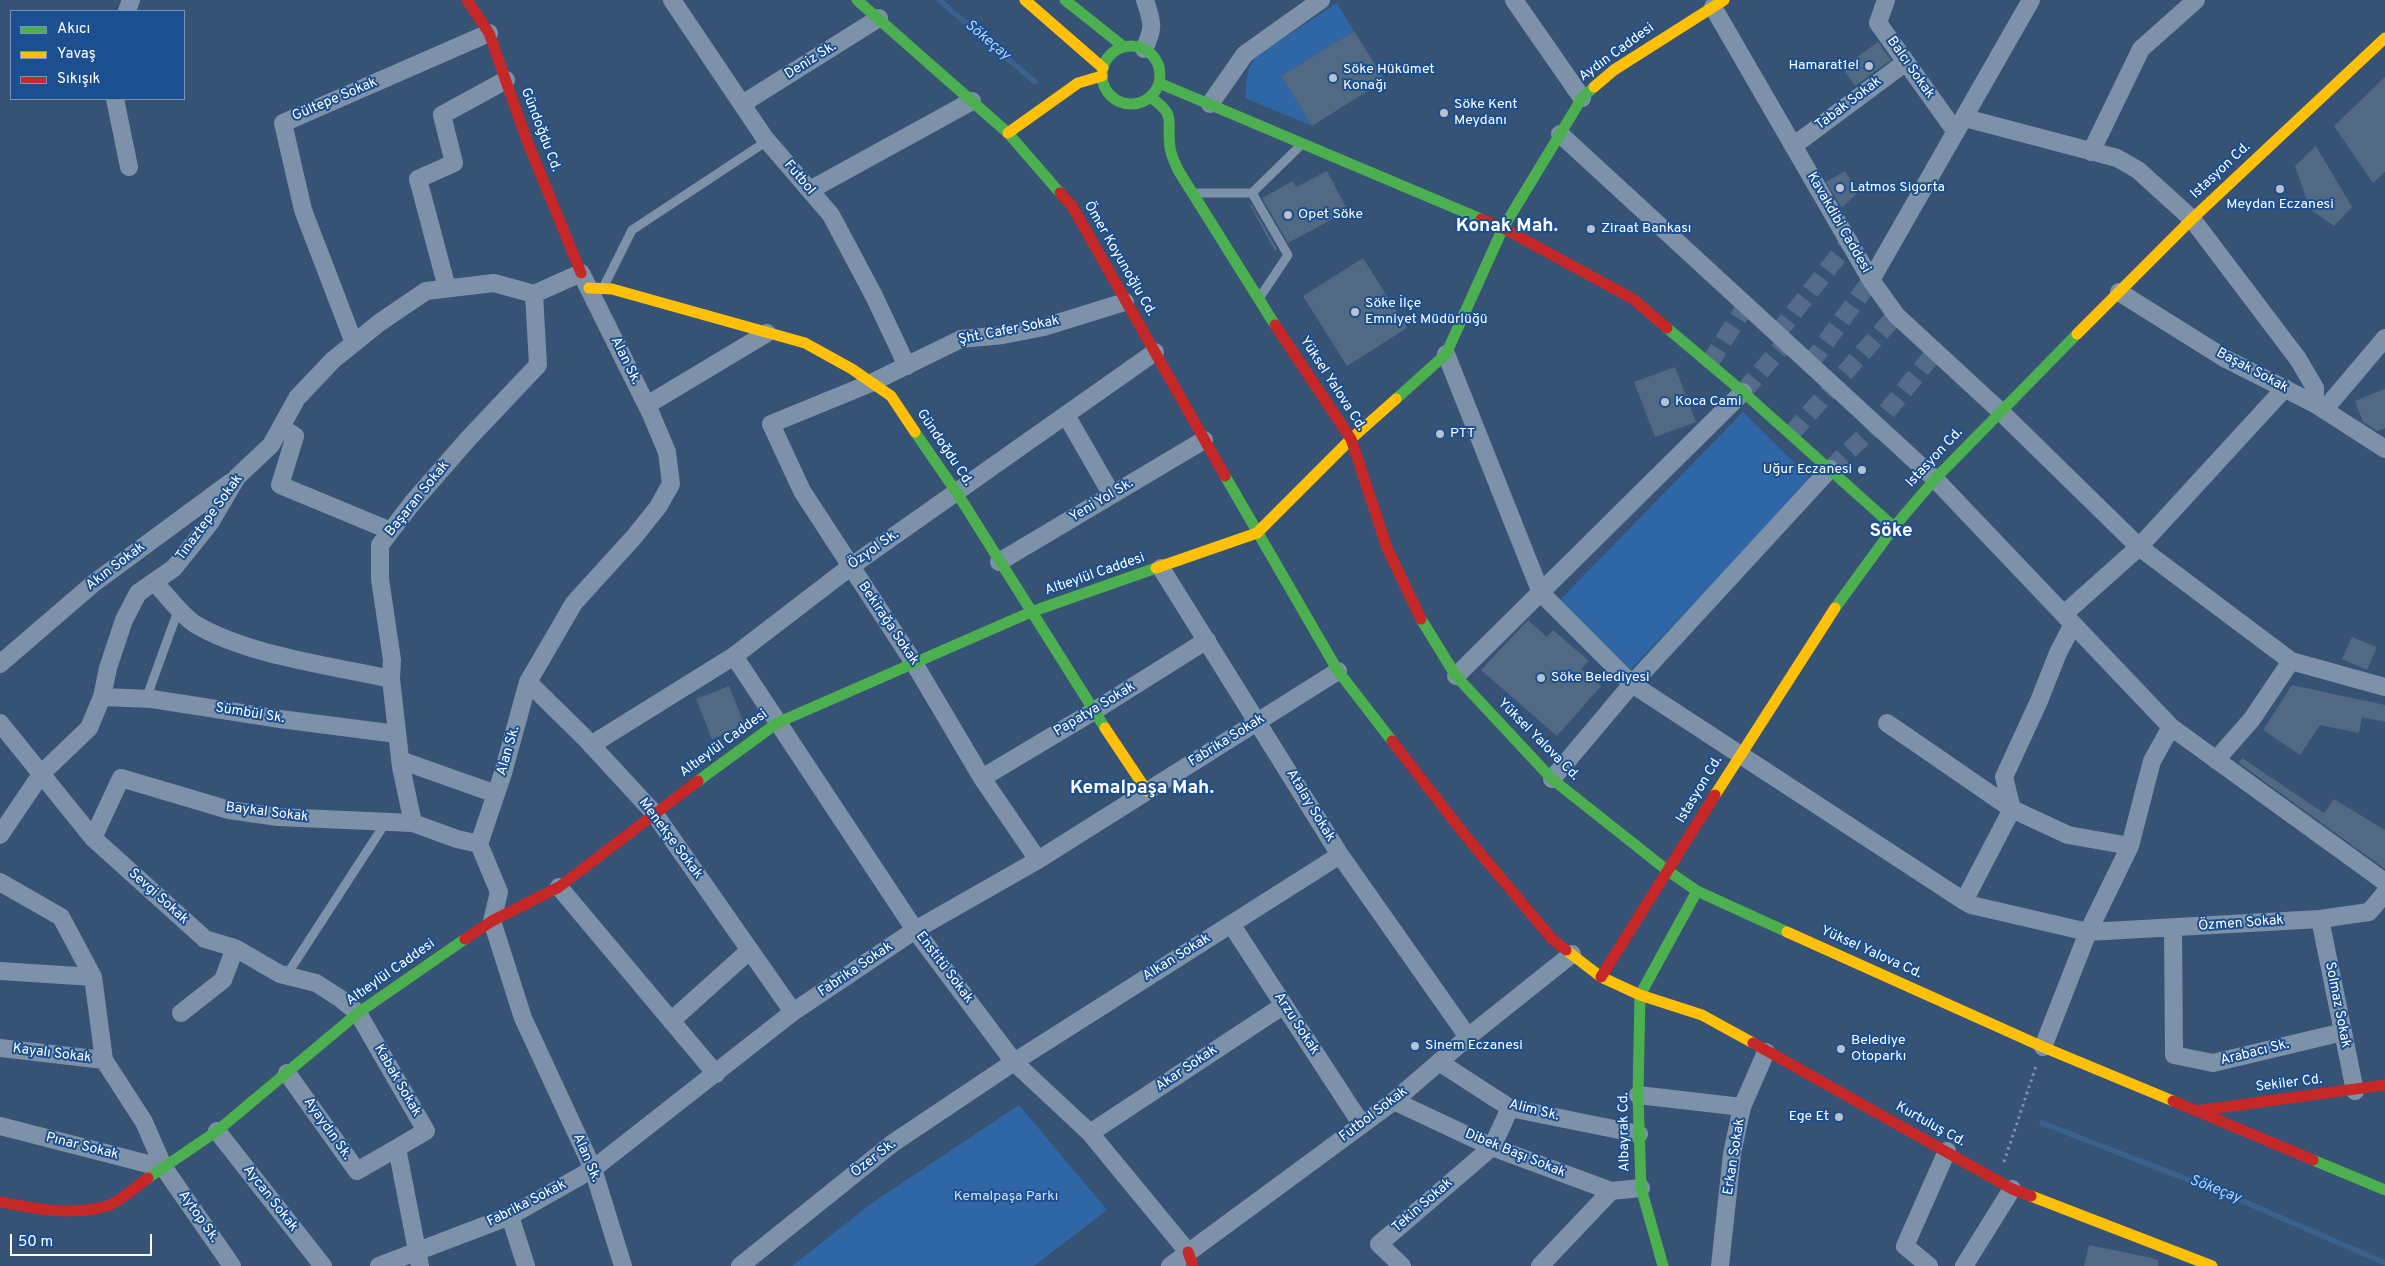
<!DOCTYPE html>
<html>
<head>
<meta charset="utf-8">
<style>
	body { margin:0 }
	#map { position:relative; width:2385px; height:1266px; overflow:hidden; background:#365274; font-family:Overpass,sans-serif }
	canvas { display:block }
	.legend { position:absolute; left:10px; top:10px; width:175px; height:90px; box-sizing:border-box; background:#1b4f8f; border:1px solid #7695bc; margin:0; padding:6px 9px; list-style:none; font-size:15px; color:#fff }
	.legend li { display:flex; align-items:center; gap:10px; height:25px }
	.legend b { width:25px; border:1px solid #7695bc }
	.scale { position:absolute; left:10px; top:1234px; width:142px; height:22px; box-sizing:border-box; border:2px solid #fff; border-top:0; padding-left:6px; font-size:15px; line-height:18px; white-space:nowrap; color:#fff; -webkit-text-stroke:4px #1b4f8f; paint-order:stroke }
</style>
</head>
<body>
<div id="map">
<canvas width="2385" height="1266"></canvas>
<ul class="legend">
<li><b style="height:6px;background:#4caf50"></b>Akıcı</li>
<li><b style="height:6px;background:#ffc107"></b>Yavaş</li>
<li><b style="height:6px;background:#c62828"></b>Sıkışık</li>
</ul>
<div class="scale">50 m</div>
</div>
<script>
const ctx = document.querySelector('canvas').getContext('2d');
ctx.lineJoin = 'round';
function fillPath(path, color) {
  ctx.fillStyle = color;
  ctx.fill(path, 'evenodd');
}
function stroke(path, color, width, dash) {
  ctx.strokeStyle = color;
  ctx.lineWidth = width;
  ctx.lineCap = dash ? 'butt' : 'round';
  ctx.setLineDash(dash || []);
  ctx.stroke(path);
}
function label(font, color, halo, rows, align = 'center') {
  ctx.font = font + ' Overpass,sans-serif';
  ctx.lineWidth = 4;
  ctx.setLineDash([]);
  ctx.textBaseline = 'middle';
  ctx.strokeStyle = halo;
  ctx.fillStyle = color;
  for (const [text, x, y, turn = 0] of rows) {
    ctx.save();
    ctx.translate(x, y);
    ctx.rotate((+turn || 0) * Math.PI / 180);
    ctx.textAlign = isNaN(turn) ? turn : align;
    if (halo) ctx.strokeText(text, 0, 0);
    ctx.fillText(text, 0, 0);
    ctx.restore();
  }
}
fillPath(new Path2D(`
	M1337 3 1354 31 1281 76 1312 126 1245 98 1248 70 1256 56Z
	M1743 412 1812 480 1631 669 1559 601Z
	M1019 1105 1107 1210 1034 1266H792L872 1203Z`), '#2f66a5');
stroke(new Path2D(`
	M939 0 1035 82
	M2042 1123 2238 1199 2385 1263`), '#3b618d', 5.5);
fillPath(new Path2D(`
	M1354 31 1385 80 1312 126 1281 76Z
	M1878 42 1891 60 1855 86 1842 68Z
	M2385 77V172L2373 183 2334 126Z
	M2316 146 2352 207 2334 226 2310 209 2295 166Z
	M1327 171 1348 211 1288 243 1262 198 1293 181 1296 187Z
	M1845 171 1858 192 1842 208 1826 182Z
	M1251 204 1277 249 1275 251 1250 205Z
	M1363 258 1407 328 1347 366 1303 296Z
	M1675 367 1696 422 1655 437 1634 382Z
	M2385 389V428L2377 431 2363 422 2355 401Z
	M1528 620 1547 637 1553 630 1589 661 1581 669 1601 686 1557 736 1481 670Z
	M2352 637 2377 647 2367 670 2342 659Z
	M2292 685 2385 705V722L2362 717 2359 733 2320 725 2300 755 2263 730Z
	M729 686 745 726 712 739 696 699Z
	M2242 758 2324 813 2334 799 2385 830V869L2239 763Z
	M2089 1245 2152 1258 2158 1260V1266H2084Z`), '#526984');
stroke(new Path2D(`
	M1777 334 1849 242
	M1709 364 1746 305
	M1810 364 1871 280
	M1743 392 1786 342
	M1791 434 1896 315
	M1830 469 1876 425 1935 352`), '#546c89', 18, [18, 9]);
stroke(new Path2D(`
	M2004 1162 2036 1066`), '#7d92a8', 3, [2.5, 4]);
stroke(new Path2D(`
	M1195 193H1252L1288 255 1260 297
	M1252 193 1301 145
	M604 286 632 230 767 141
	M146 699 179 608
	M286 976 386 822`), '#7d92a8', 9);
stroke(new Path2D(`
	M672 0 764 137 831 215 874 296 907 366
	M1514 0 1582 98
	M1886 0 1878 23 1956 132
	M1713 7 1871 280 1896 315 2000 411 2139 547 2291 661 2385 687
	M127 11 131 0
	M1144 49C1155 27 1152 22 1145 0
	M115 99 129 167
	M742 104 879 18
	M1210 104 1245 54 1321 0
	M1965 118 2117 158 2138 170 2192 219 2298 359 2315 388V404
	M1560 134 1935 479 2171 727 2385 882
	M1793 146 1906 62
	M2091 152 2141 49 2196 0
	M810 190 972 101
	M1871 280 2031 0
	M447 288 418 179 454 163 442 115 506 80
	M2119 292 2226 359 2315 404 2385 449
	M354 343 303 210 283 123 489 33
	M1446 354 1541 593 1632 684 1964 901 1971 905 2088 932 2320 919 2369 912 2385 893
	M647 405 767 333
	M2324 410 2385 338
	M1066 415 1112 495
	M281 427 295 436 280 485 391 531
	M999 562 1204 440
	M1161 568 1340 855 1468 1037
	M155 583C166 594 182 616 195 624 246 655 332 666 391 679
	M2064 614 2139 547 2285 388
	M734 656 915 930 1014 1062 1090 1133 1188 1252
	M0 664 94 583 231 482
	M1456 676 1743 392
	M528 682 584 737 654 813 793 1012
	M102 697 152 699 280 719 397 734
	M0 723 93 838 205 939 235 948 280 974 316 983 341 999 358 1013 426 1131 397 1148 420 1266
	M1887 723 2012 809 2068 835 2130 846
	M591 745 734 656 850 567 1155 352
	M400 760 496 794
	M2216 760 2252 719 2291 661
	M982 778 1094 711 1207 640
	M1552 779 1632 684 1830 469
	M413 823 401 767 391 679 392 660 380 579V545L413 502 468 439 538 365 534 294
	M0 835 42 773 89 728 102 697 108 668 124 620 138 593 174 568 210 523 237 477 271 445 297 398 333 360 379 323 426 291 494 283 534 294 581 273 651 414 667 452 671 484 658 507 634 537 574 603 528 682 503 773 479 844 499 892 492 921 523 1018 593 1169 623 1266
	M93 838 121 778 229 810 278 817 413 823 457 839 479 844
	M1038 860 982 778 914 663 802 491 771 424 871 383 961 339 1003 335 1044 327 1125 302
	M0 882 61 917 93 977 104 1060 144 1122 164 1168 232 1266
	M559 887 716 1074
	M1964 901 2012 809 2004 777 2039 701 2058 653 2073 624
	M2320 919 2355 1091
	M1231 924 1362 1125
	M2173 928 2174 1055 2213 1063 2343 1032
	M0 971 93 977
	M181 1013 223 980 235 948
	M671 1021 750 950
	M2043 1047 2088 932 2130 846 2152 761 2171 727
	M0 1048 104 1060
	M1439 1062 1510 1108 1639 1134
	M287 1073 357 1171 397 1148
	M1638 1095 1742 1107
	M1394 1101 1492 1147 1611 1191 1641 1188
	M0 1126 164 1168
	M217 1131 323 1266
	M1090 1133 1284 1005
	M510 1216 526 1266
	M379 1266 510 1216 593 1169 793 1012 915 930 1038 860 1338 671
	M740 1266 893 1143 1014 1062 1340 855
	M1170 1266 1394 1101 1468 1037 1572 954
	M1402 1266 1379 1244 1492 1147 1510 1108
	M1540 1266 1611 1191
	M1720 1266 1732 1154 1742 1107 1766 1052
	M1929 1266 1905 1246 1947 1151
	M1964 1266 2012 1189`), '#7d92a8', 18);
stroke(new Path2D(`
	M857 0 1008 133 1060 193
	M1065 0 1124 47
	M1102 75a29 29 0 1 1 58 0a29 29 0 1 1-58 0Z
	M1159 83 1481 219
	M1150 97C1178 116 1166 120 1170 148 1171 155 1175 163 1178 170L1275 325
	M1667 328 1743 392 1894 527
	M1396 399 1446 354 1503 228 1582 98 1594 87
	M915 432 957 493 1105 728
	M1225 476 1338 671 1392 741
	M1835 608 1894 527 1935 479 2077 334
	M1421 619 1456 676 1552 779 1668 871 1697 891 1787 932
	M698 781 777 723 1031 612 1156 568
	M2313 1160 2385 1190
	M148 1178 217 1131 358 1013 465 939
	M1663 1266 1641 1188 1638 1095 1640 995 1697 891`), '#4caf50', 11);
stroke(new Path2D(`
	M1025 0 1103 68
	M1594 87 1614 70 1724 0
	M1008 133 1078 83 1102 76
	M589 288 612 289 805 343 852 369 891 396 915 432
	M2077 334 2192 219 2385 38
	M1156 568 1257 533 1351 439 1396 399
	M1105 728 1147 791
	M1715 795 1835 608
	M1787 932 2043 1047 2173 1101
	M1566 950 1601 977 1640 995 1702 1015 1753 1043
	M2031 1196 2212 1266`), '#ffc107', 11);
stroke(new Path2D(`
	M467 0 489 33 527 141 581 273
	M1060 193 1072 206 1225 476
	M1481 219 1503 228 1633 299 1667 328
	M1275 325 1351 439 1387 548 1421 619
	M1392 741 1464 834 1552 939 1566 950
	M465 939 492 921 559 887 698 781
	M1601 977 1715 795
	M1753 1043 2012 1189 2031 1196
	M2173 1101 2313 1160
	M2196 1111 2385 1085
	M0 1202C34 1209 72 1216 107 1206 118 1203 137 1186 148 1178
	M1188 1252 1193 1266`), '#c62828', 11);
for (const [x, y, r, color] of [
	[1869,66,5,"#b9c2ce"],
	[1333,78,5,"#b9c2ce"],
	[1444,113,5,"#b9c2ce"],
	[1840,188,5,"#b9c2ce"],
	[2280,189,5,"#b9c2ce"],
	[1288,215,5,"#b9c2ce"],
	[1591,229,5,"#b9c2ce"],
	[1355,312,5,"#b9c2ce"],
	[1665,402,5,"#b9c2ce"],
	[1440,434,5,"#b9c2ce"],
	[1862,470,5,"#b9c2ce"],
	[1541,678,5,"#b9c2ce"],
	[1415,1046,5,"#b9c2ce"],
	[1841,1049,5,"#b9c2ce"],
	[1839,1117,5,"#b9c2ce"]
]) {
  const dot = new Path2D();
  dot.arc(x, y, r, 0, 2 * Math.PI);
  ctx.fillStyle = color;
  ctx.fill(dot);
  stroke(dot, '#1b4f8f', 2);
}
label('14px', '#fff', '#1b4f8f', [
	["Aydın Caddesi",1617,53,-36],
	["Deniz Sk.",811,61,-32],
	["Balcı Sokak",1910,68,55],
	["Gültepe Sokak",335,100,-23],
	["Tabak Sokak",1849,104,-37],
	["Gündoğdu Cd.",540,130,69],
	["Istasyon Cd.",2221,171,-43],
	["Futbol",799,178,50],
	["Kavakdibi Caddesi",1838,223,60],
	["Ömer Koyunoğlu Cd.",1119,259,60],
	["Şht. Cafer Sokak",1009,331,-11],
	["Alan Sk.",625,361,64],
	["Başak Sokak",2252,371,28],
	["Yüksel Yalova Cd.",1332,384,57],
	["Gündoğdu Cd.",944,448,56],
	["Istasyon Cd.",1935,458,-47],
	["Başaran Sokak",418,499,-51],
	["Yeni Yol Sk.",1102,501,-31],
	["Tınaztepe Sokak",210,518,-54],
	["Özyol Sk.",874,550,-35],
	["Akın Sokak",116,567,-37],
	["Altıeylül Caddesi",1095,575,-19],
	["Bekirağa Sokak",888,624,56],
	["Papatya Sokak",1095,710,-31],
	["Sümbül Sk.",250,714,9],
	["Yüksel Yalova Cd.",1538,740,45],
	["Fabrika Sokak",1227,741,-32],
	["Altıeylül Caddesi",724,744,-36],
	["Alan Sk.",509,751,-74],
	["Istasyon Cd.",1700,790,-59],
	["Atalay Sokak",1310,806,59],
	["Baykal Sokak",267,813,7],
	["Menekşe Sokak",670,839,53],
	["Sevgi Sokak",158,897,42],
	["Özmen Sokak",2241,924,-4],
	["Yüksel Yalova Cd.",1871,953,24],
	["Alkan Sokak",1177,958,-32],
	["Enstitü Sokak",944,968,53],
	["Fabrika Sokak",856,970,-34],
	["Altıeylül Caddesi",391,973,-35],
	["Solmaz Sokak",2337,1005,79],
	["Arzu Sokak",1296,1024,57],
	["Arabacı Sk.",2255,1053,-14],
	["Kayalı Sokak",52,1054,7],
	["Akar Sokak",1187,1069,-34],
	["Kabak Sokak",397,1081,60],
	["Sekiler Cd.",2289,1084,-7],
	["Alim Sk.",1534,1111,14],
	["Futbol Sokak",1374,1115,-37],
	["Kurtuluş Cd.",1930,1125,29],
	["Ayaydın Sk.",327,1129,55],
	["Albayrak Cd.",1625,1132,-91],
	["Pınar Sokak",82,1147,14],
	["Dibek Başı Sokak",1515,1154,22],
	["Erkan Sokak",1735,1157,-81],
	["Alan Sk.",586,1158,67],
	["Özer Sk.",874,1159,-38],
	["Aycan Sokak",270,1199,52],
	["Fabrika Sokak",527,1204,-27],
	["Tekin Sokak",1423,1206,-41],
	["Aytop Sk.",198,1217,55]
]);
label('14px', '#fff', '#1b4f8f', [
	["Hamarat1el",1859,66,"right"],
	["Söke Hükümet",1343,70],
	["Konağı",1343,86],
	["Söke Kent",1454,105],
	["Meydanı",1454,121],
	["Latmos Sigorta",1850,188],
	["Meydan Eczanesi",2280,205,"center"],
	["Opet Söke",1298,215],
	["Ziraat Bankası",1601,229],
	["Söke İlçe",1365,304],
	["Emniyet Müdürlüğü",1365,320],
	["Koca Cami",1675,402],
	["PTT",1450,434],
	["Uğur Eczanesi",1852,470,"right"],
	["Söke Belediyesi",1551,678],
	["Belediye",1851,1041],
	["Otoparkı",1851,1057],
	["Sinem Eczanesi",1425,1046],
	["Ege Et",1829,1117,"right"]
], 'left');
label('14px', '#cfe3fa', '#1b4f8f', [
	["Kemalpaşa Parkı",1006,1197]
]);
label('italic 15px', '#b5d3f5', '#1b4f8f', [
	["Sökeçay",987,41,40],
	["Sökeçay",2215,1190,21]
]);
label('bold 19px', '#fff', '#1b4f8f', [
	["Konak Mah.",1507,227],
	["Söke",1891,532],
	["Kemalpaşa Mah.",1142,789]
]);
</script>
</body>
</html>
